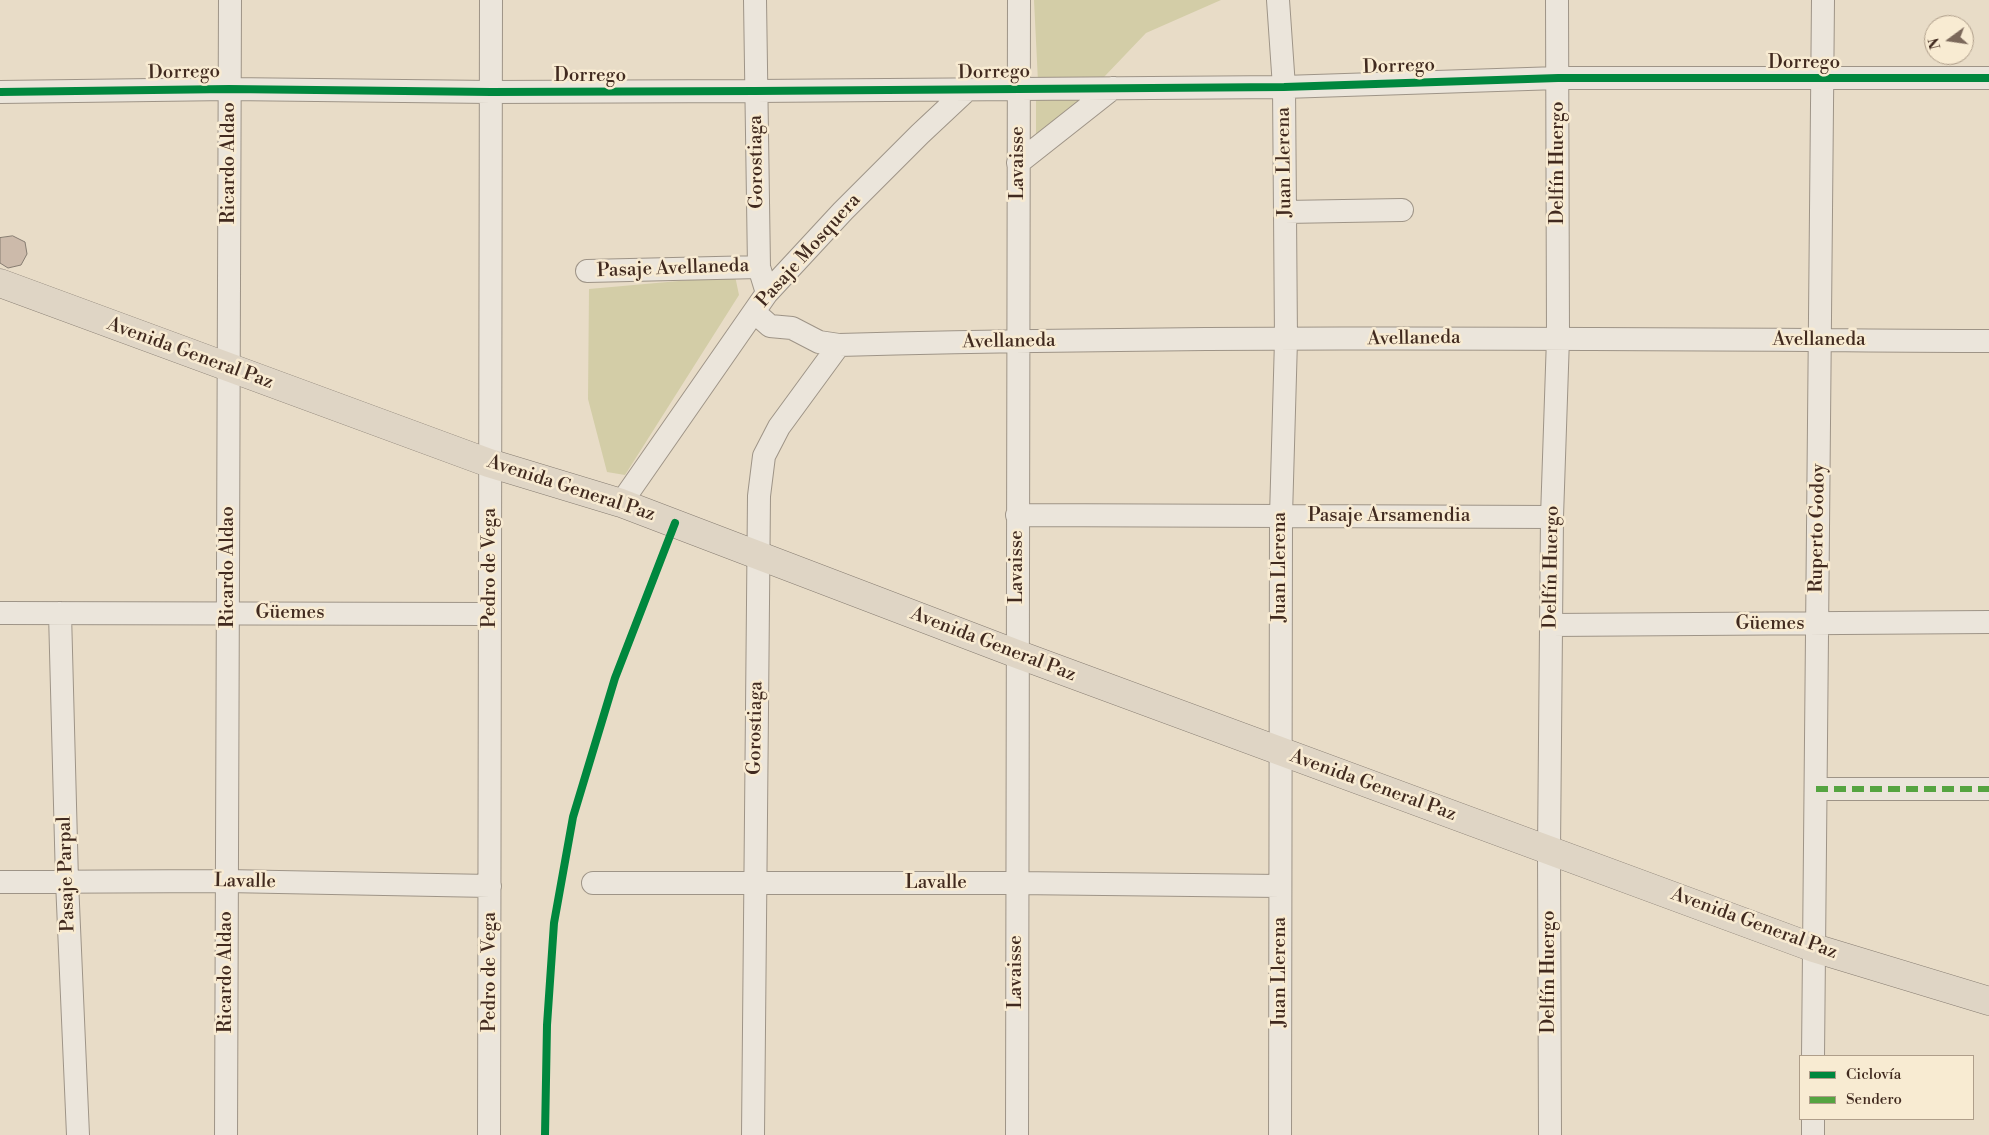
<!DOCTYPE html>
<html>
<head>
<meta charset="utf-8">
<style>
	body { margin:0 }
	#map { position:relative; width:1989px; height:1135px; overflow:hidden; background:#e8dcc7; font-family:"Libre Bodoni",serif }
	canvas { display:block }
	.legend { position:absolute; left:1799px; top:1055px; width:175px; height:65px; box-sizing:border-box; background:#f8ebd2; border:1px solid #af9e8a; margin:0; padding:6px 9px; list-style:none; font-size:15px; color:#412a1f }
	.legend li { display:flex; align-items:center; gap:10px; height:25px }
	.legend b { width:25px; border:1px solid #af9e8a }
	.north { position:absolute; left:1924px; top:15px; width:50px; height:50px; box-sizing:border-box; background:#f8ebd2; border:1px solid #af9e8a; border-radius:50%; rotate:256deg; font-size:14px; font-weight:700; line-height:20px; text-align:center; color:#412a1f }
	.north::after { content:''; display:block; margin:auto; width:18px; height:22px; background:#7b685a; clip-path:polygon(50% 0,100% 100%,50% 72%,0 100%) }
</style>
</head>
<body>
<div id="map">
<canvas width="1989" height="1135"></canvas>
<ul class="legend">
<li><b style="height:6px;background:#00873e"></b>Ciclovía</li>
<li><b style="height:6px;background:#55a441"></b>Sendero</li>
</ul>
<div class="north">N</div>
</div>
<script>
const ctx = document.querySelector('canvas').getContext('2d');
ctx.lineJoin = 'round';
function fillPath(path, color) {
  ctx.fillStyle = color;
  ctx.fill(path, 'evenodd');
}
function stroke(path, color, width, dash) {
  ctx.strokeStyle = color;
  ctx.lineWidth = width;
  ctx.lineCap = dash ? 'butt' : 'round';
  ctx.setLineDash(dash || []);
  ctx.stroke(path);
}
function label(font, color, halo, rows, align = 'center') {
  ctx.font = font + ' "Libre Bodoni",serif';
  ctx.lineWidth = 5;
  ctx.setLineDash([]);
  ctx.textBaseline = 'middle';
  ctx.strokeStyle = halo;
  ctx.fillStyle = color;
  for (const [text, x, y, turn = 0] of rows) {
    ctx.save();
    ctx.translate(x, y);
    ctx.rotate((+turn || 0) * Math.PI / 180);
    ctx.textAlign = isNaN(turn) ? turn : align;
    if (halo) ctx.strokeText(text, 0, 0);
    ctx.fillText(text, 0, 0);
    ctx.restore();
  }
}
fillPath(new Path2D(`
	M1034 0H1221L1146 33 1104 77 1038 82Z
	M1036 98H1086L1036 139Z
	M735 276 739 295 625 475 607 472 588 399 589 289Z`), '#d3cda7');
const building = new Path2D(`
	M13 236 25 242 27 254 21 265 8 268 0 263V238Z`);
fillPath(building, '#ccbaaa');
stroke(building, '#867c71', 1);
const minor = new Path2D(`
	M755 0 759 267 767 293
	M1278 0 1284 87 1286 340 1281 516 1280 1135
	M0 92 229 89 491 92 755 91 1284 87 1558 78H1989
	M1018 163 1113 88
	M1285 212 1402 210
	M587 271 759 267
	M754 312 770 326 792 328 819 342 839 345C1222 335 1606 339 1989 341
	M621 503 767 293 843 211 920 134 967 90
	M1017 515 1552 517
	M0 613 490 614
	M60 613 67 881 78 1135
	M1551 625 1989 622
	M1816 789H1989
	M0 882 226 881 490 886
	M593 883H1016L1280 886
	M1813 1056 1823 0
	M226 1135 230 0
	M489 1135 491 0
	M753 1135 759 496 764 456 779 427 839 345
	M1017 1135 1019 0
	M1550 1135 1549 850 1552 517 1558 338 1557 0
	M1813 1135V1119`);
const major = new Path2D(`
	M0 283 489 463 621 503 1017 654 1814 948 1989 1001`);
stroke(minor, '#9e9487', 24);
stroke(major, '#867c71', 29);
stroke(minor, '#ebe5db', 22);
stroke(major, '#dfd5c5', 28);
stroke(new Path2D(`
	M1816 789H1989`), '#55a441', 6, [12, 6]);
stroke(new Path2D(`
	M0 92 229 89 491 92 755 91 1284 87 1558 78H1989
	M545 1135 547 1025 554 923 573 817 615 678 675 523`), '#00873e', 8);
label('19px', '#412a1f', '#f8ebd2', [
	["Dorrego",1804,63],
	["Dorrego",1399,67,-2],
	["Dorrego",184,73,-1],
	["Dorrego",994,73,-1],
	["Dorrego",590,76],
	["Gorostiaga",757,162,-91],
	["Juan Llerena",1285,162,-91],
	["Ricardo Aldao",229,163,-90],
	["Lavaisse",1018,163,-90],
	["Delfín Huergo",1558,163,-90],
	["Pasaje Mosquera",809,251,-48],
	["Pasaje Avellaneda",673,269,-2],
	["Avellaneda",1414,339,-1],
	["Avellaneda",1819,340],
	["Avellaneda",1009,342,-1],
	["Avenida General Paz",190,354,20],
	["Avenida General Paz",571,489,18],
	["Pasaje Arsamendia",1389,516],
	["Ruperto Godoy",1818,528,-89],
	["Ricardo Aldao",228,567,-90],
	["Lavaisse",1017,567,-90],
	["Juan Llerena",1280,567,-90],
	["Delfín Huergo",1552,567,-89],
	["Pedro de Vega",490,568,-90],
	["Güemes",290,613],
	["Güemes",1770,624],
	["Avenida General Paz",993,645,21],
	["Gorostiaga",756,728,-89],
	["Avenida General Paz",1373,786,20],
	["Pasaje Parpal",67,874,-92],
	["Lavalle",245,882,1],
	["Lavalle",936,883],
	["Avenida General Paz",1754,924,20],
	["Ricardo Aldao",226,972,-90],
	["Pedro de Vega",490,972,-90],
	["Lavaisse",1016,972,-90],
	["Juan Llerena",1280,972,-90],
	["Delfín Huergo",1549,972,-90]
]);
</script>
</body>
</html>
